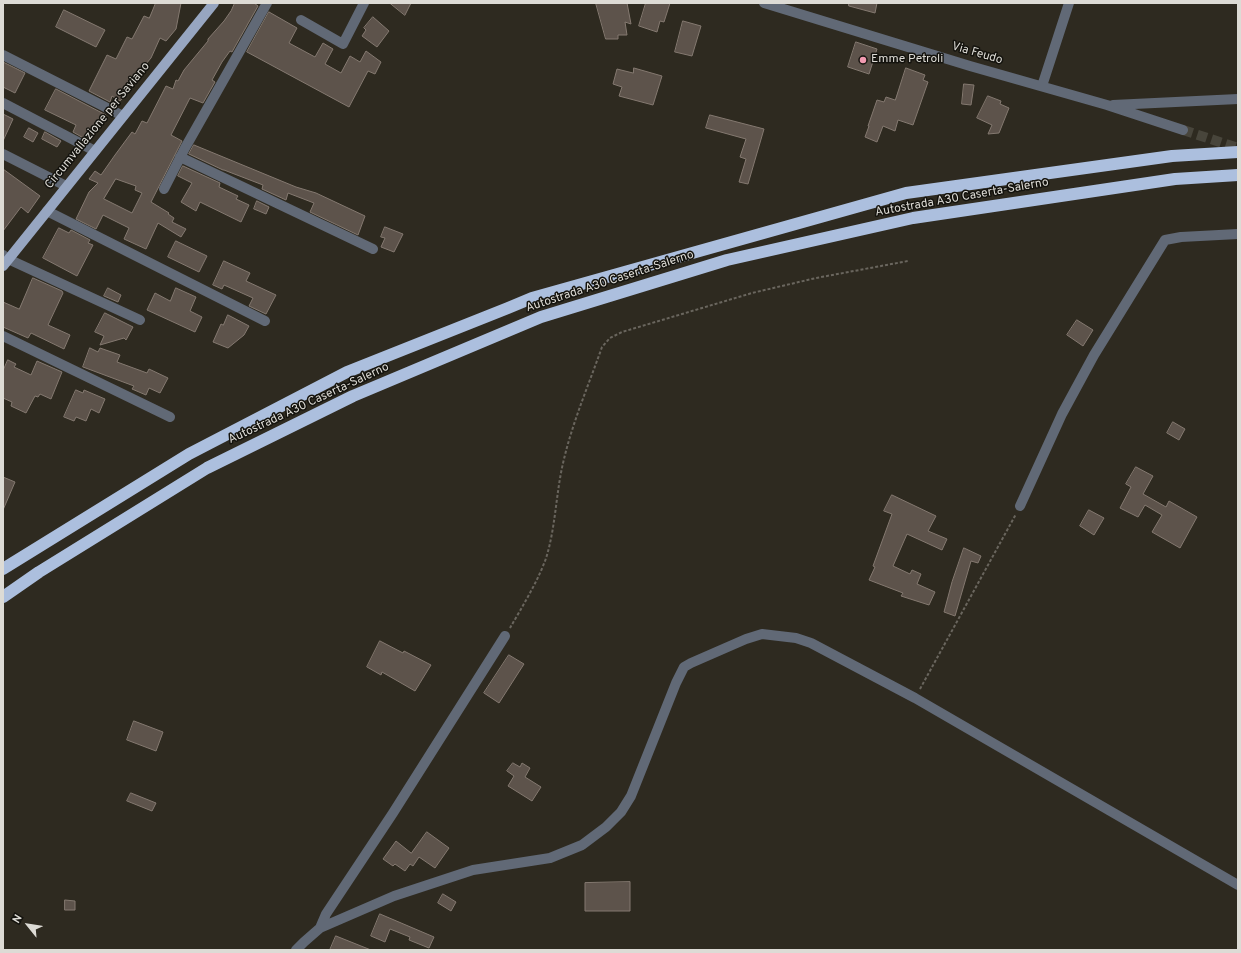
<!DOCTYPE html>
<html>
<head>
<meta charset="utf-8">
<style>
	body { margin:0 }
	#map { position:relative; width:1241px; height:953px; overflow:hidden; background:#2e2a20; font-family:Overpass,sans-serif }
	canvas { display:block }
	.frame { position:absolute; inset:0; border:4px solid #dddbd5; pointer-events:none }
	.north { position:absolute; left:8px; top:905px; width:40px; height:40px; -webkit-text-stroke:3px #14130e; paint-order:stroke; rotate:300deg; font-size:11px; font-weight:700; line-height:16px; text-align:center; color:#dddbd5 }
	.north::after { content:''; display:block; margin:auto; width:14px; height:18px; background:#dddbd5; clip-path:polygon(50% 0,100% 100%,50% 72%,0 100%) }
</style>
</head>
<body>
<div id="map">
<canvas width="1241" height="953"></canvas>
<div class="frame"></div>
<div class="north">N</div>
</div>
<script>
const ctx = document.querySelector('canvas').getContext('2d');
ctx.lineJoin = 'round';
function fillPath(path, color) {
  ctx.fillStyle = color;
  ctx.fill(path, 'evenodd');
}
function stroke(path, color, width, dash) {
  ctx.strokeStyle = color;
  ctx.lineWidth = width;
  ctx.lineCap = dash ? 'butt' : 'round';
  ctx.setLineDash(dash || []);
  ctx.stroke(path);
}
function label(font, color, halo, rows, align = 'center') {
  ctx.font = font + ' Overpass,sans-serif';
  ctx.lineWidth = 3;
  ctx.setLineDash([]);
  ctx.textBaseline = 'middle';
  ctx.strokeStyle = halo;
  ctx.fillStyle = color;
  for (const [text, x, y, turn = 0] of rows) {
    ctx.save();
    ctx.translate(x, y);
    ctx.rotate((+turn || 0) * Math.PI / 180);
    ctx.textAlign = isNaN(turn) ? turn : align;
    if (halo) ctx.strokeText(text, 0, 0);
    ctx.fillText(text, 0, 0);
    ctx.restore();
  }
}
const building = new Path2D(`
	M156 3H181L176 29 166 41 160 38 151 58 140 71 127 93 120 101 112 96 110 102 89 91 107 55 116 59 127 37 132 39 144 16 149 18Z
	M235 3H254L258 6 232 52 230 51 222 62 212 80 215 82 203 103 190 98 171 135 182 141 151 202 169 213 168 214 174 218 172 222 186 229 181 237 158 223 146 249 124 239 129 228 103 215 96 229 76 219 89 192 98 183 89 179 95 171 101 175 115 155 132 132 135 134 142 121 147 123 166 86 173 89 176 80 178 81 184 70 208 41V39L224 21 231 11ZM116 179 136 186 135 190 142 193 132 213 104 199Z
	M390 3H411L405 15Z
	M596 3H627L631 24 625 22 627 35H618V39H606Z
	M646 3H670L664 22 660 21 657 32 639 26Z
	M849 3H877L875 13 849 6Z
	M64 10 105 30 96 47 56 27Z
	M269 12 297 28 289 43 315 57 323 43 333 49 325 64 341 73 350 56 360 62 366 51 381 62 375 74 368 71 349 107 247 52Z
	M373 17 389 31 377 47 362 36 366 30 364 28Z
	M683 21 701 26 692 56 675 52Z
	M856 42 877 49 869 74 848 67Z
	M3 62 25 73 15 93 3 87Z
	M634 68 662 76 653 105 619 96 622 87 613 84 617 69 633 73Z
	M906 68 925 75 923 80 928 82 913 125 898 120 895 131 883 126 877 142 865 137 869 126H868L877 100 884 102 886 97 895 100Z
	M964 84 974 85 971 105 962 104Z
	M56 89 106 115 103 125 87 140 73 132 76 125 45 110Z
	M988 96 1001 101 1000 104 1009 108 999 133 988 134 992 125 977 118Z
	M3 114 13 119 3 141Z
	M710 115 764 129 748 184 739 182 746 159 740 157 746 139 706 128Z
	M29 128 38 133 33 142 24 137Z
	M45 132 61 141 57 147 42 139Z
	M194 145 296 187 316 193 365 216 358 235 310 212 314 203 288 193 286 200 262 189 263 185 224 170H223L189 154Z
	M183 166 220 183 219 187 238 196 236 199 249 205 241 222 200 202 196 211 181 202 192 183 178 176Z
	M3 169 40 196 28 213 21 207 3 231Z
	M257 201 269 207 266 214 254 209Z
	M385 227 403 234 394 252 381 247 385 238 381 237Z
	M59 228 69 233 71 230 90 240 88 243 93 245 77 276 43 258Z
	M176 241 207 256 199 272 168 257Z
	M224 261 250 273 246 281 276 295 266 314 249 306 253 298 224 285 222 289 213 285Z
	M33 278 62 291 63 293 48 325 70 335 64 349 31 333 28 338 3 327V302L19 309Z
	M108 288 121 295 118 302 104 296Z
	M176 288 196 297 190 311 202 317 195 332 147 310 155 293 170 301Z
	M105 313 133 327 126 340 124 338 100 345 104 336 95 332Z
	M228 315 249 326 244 335 228 348 213 342 221 324 223 325Z
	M1077 320 1093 330 1083 346 1067 335Z
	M90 348 98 352 100 348 120 355 117 362 147 373 149 369 168 378 160 393 149 388 146 395 132 389 134 386 83 367Z
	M8 360 16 364 14 367 31 375 37 361 62 372 51 399 40 394 38 397 35 396 26 413 11 406 12 402 3 398V371Z
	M76 390 83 393 84 390 105 399 99 413 91 409 86 421 76 417 74 421 64 417Z
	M1173 422 1185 429 1179 440 1167 433Z
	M1136 467 1153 476 1143 494 1166 507 1169 501 1197 517 1180 548 1152 532 1162 515 1145 505 1138 517 1120 508 1131 487 1126 484Z
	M3 477 15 482 3 510Z
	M892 495 936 516 928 531 947 539 942 550 907 534 893 566 910 574 912 570 921 574 917 584 935 592 929 605 901 596 903 593 869 580 875 567 873 566 892 514 884 511Z
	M1089 510 1104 518 1094 535 1080 526Z
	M964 548 981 556 978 563 971 561 955 616 944 612 952 582Z
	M380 641 403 653 404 651 431 665 415 691 382 672 381 675 367 667Z
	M509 655 524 664 499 703 484 693Z
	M134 721 163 732 156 751 127 740Z
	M513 763 520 767 522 763 530 768 525 777 541 787 532 801 508 786 514 776 507 771Z
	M131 793 156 803 152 811 127 801Z
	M427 832 449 848 435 868 419 857 413 866 410 864 405 871 395 864 393 866 383 859 396 841 411 853Z
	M630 882V911H585V883Z
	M443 894 456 902 451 911 438 903Z
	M65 900 75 901V910H65Z
	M380 914 434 937 429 948 409 940 410 937 390 929 385 942 371 936Z
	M336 936 371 950H330Z`);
fillPath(building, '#5d534b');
stroke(building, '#847970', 1);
stroke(new Path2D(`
	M1183 130 1238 148`), '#48453b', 10, [10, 5]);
stroke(new Path2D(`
	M510 628C522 607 540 578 547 555 556 524 556 491 564 459 573 421 589 384 602 347L610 338 622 332 752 293 816 278 908 261
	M920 689 1016 514`), '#6a665e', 2, [3, 2]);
stroke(new Path2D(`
	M764 3 970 66 1107 105 1183 130
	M301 20 343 44 364 3
	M3 55 123 116
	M1042 86 1069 3
	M3 103 95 151
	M1113 105 1238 99
	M3 154 66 186
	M180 157 373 249
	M164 189 185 148 267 3
	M47 211 265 321
	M3 255 8 259 140 320
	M3 336 170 417
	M1020 506 1062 414 1094 355 1165 240 1181 237 1238 234
	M320 928 326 914 393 813 505 636
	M296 950 304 942 320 928 394 896 473 870 550 858 582 845 606 827 621 812 631 796 676 683 684 667 691 663 746 639 762 634 796 638 811 643 915 698 1238 885`), '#616976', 10);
stroke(new Path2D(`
	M3 266 214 3`), '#97a6c1', 10);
stroke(new Path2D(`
	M3 569 189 454 347 372 508 308 532 298 906 193 1172 156 1238 152
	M3 597 39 572 207 468 353 396 541 317 727 260 913 218 1175 179 1238 175`), '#acbfde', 12);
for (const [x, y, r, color] of [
	[863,60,4,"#f19ab1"]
]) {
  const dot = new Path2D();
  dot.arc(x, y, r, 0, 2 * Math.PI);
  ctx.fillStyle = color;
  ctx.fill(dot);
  stroke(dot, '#14130e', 1.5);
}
label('12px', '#dddbd5', '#14130e', [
	["Via Feudo",977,54,16],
	["Circumvallazione per Saviano",98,126,-51],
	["Autostrada A30 Caserta-Salerno",962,198,-10],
	["Autostrada A30 Caserta-Salerno",610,282,-18],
	["Autostrada A30 Caserta-Salerno",309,404,-25]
]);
label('12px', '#dddbd5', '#14130e', [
	["Emme Petroli",871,60]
], 'left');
</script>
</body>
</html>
